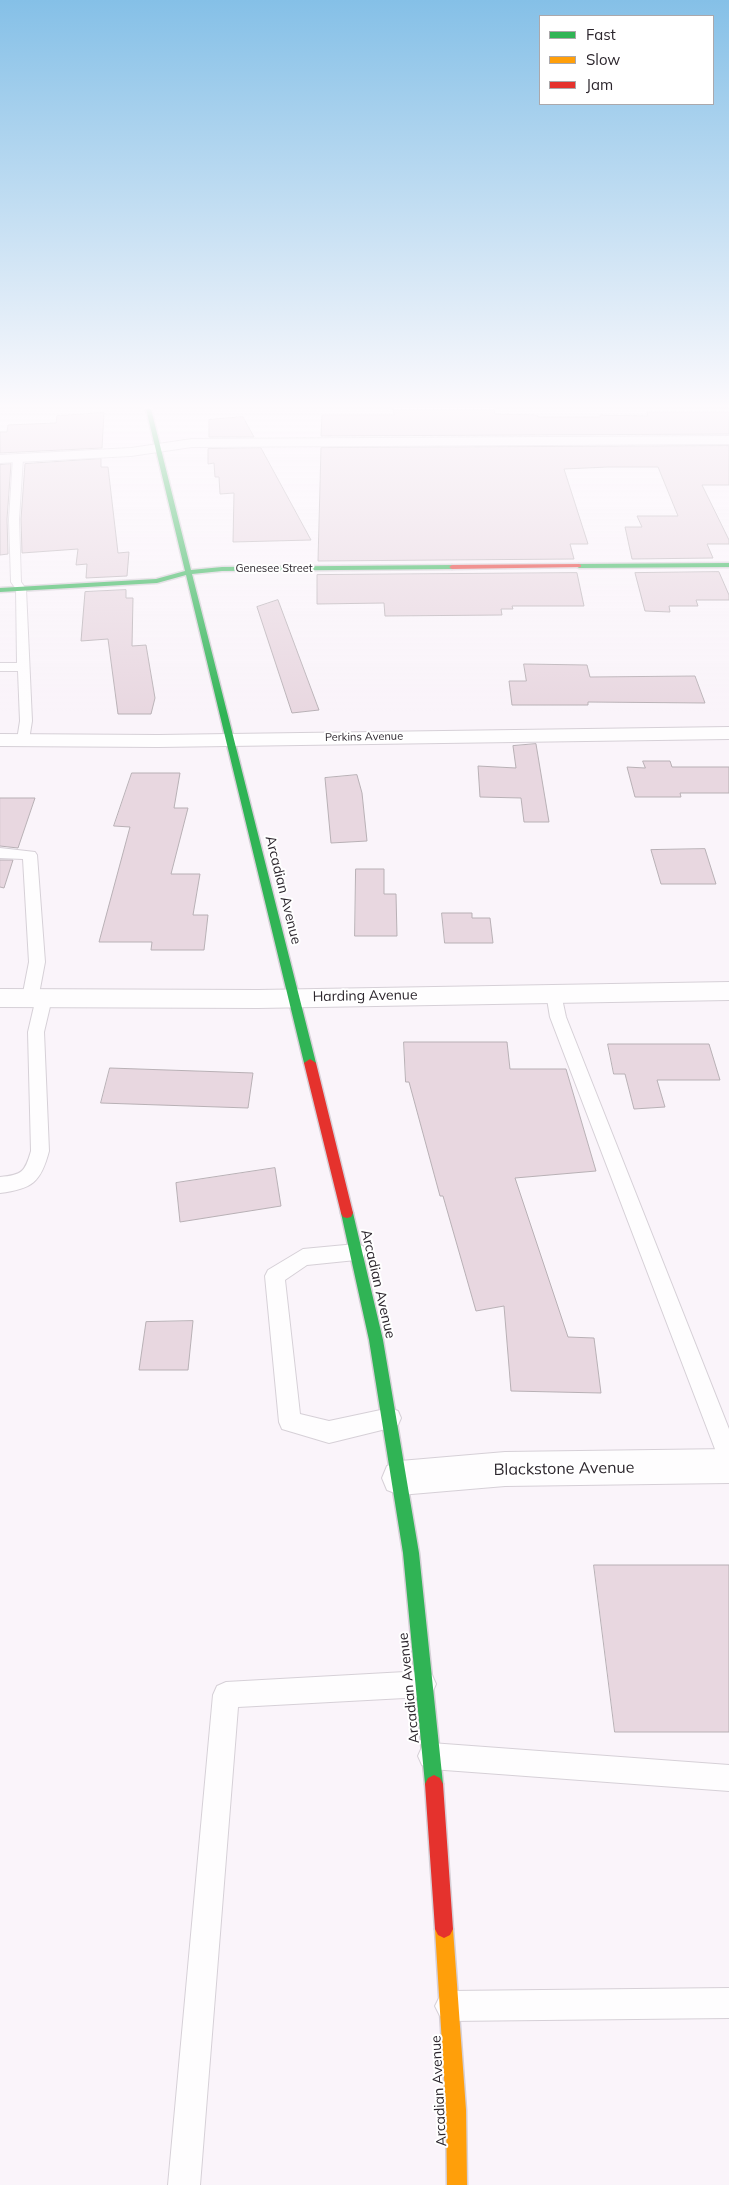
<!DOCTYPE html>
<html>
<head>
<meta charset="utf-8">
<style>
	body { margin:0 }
	#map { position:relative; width:729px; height:2185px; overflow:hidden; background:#faf4fa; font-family:Mulish,sans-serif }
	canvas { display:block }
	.legend { position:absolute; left:539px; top:15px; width:175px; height:90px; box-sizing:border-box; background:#fff; border:1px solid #aba8ab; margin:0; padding:6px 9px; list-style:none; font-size:15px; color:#2c262d }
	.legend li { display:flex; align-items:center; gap:10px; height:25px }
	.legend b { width:25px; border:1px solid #aba8ab }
</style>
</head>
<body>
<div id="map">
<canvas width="729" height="2185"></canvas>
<ul class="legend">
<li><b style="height:6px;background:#30b455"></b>Fast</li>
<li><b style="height:6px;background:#ff9f0a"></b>Slow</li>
<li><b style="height:6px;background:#e5322d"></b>Jam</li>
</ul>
</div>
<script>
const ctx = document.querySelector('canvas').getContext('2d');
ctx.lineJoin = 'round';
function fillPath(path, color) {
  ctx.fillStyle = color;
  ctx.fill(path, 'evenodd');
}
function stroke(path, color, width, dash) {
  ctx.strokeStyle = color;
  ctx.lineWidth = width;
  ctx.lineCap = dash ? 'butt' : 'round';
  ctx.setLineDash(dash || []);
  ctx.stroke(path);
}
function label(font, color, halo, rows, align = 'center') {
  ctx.font = font + ' Mulish,sans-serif';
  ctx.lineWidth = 4;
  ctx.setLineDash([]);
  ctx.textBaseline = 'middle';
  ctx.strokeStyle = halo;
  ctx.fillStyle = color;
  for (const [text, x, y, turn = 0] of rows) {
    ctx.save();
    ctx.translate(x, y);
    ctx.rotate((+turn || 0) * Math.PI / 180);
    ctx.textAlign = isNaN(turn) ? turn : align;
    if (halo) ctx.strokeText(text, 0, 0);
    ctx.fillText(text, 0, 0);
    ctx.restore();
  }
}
const building = new Path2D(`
	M393 409H494L495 414 537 415 538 417H600V415L648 416 647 412H729V434L321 436 322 415H394Z
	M104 413 102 448 0 453V432H7L8 425 56 423 57 416Z
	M243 417 254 437H209V420Z
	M729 446V485H702L729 540V544H707L713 558 632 559 625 527H642L637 516H678L658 467H608L564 469 588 544H570L574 559 318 561 321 448Z
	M261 448 311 540 233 542 234 493 220 494 219 477H215L214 463 208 464V449Z
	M101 459V467H108L118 553 129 552 127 576 86 578 87 564 76 565 78 549 22 553 21 519 25 464Z
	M11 464 7 519 8 554 0 555V465Z
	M719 572 729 595V600H696L698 606H669L670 612 645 611 635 573Z
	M577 573 584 606H512L513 609H501L502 615 385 616 384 603 317 604V575Z
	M126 590V598H133L132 646 146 645 155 698 151 714H118L108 639 81 641 85 592Z
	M278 600 319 710 292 713 257 607Z
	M524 664 587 665 590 677 695 676 705 703 588 702V705H512L509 681H526Z
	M536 744 549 822H524L521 798 480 797 478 766 516 768 513 746Z
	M643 761H670L672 767H729V793H680L681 797H635L627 767 645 768Z
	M132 773H180L174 808H188L171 874H200L193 915H208L204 950H151L152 942H99L130 827 114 826Z
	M357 775 362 793 367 841 331 843 325 778Z
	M0 798H35L18 848 0 846Z
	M705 849 716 884H661L651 850Z
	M0 860H13L4 888 0 887Z
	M356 869H384V894H396L397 936H355Z
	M442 913H472V918H490L493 943H445Z
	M404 1042H507L510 1069H566L596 1171 515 1178 568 1337 594 1338 601 1393 511 1391 504 1306 476 1311 443 1196H440L409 1082H406Z
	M608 1044H709L720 1080H657L665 1107 634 1109 625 1074H614Z
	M110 1068 253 1073 248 1108 101 1103Z
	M275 1168 281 1206 180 1222 176 1183Z
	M193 1321 188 1370H139L146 1322Z
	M594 1565H729V1732H615Z`);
fillPath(building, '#e8d7e0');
stroke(building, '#b8b0b5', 1);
const lane = new Path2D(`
	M18 455 23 458 19 519 21 582 26 589 32 721 29 740 23 744 17 740 20 721 18 671H0V663H17L16 589 11 582 9 519 13 458Z
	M0 848 35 852 37 855 45 962 39 994 44 992 50 994 52 998 44 1032 49 1151C41 1182 32 1189 0 1193V1177C22 1175 25 1172 31 1151L28 1032 35 1002 30 1004 24 1002 22 998 29 962 23 859 0 858Z
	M554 987 560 989 566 1017 729 1429V1468L721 1465 718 1457 550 1017 546 993 548 989Z
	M356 1244 363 1246 366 1252 363 1258 356 1260 307 1265 285 1280 300 1414 329 1421 390 1408 398 1411 401 1418 398 1425 390 1428 329 1443 282 1429 279 1422 265 1276 268 1270 303 1249Z
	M423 1671 432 1675 436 1684 432 1693 423 1697 238 1707 200 2185H168L213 1695 217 1686 226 1682Z
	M431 1743 729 1765V1791L431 1769 422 1765 418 1756 422 1747Z
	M729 1988V2018L450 2021 440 2016 435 2006 440 1996 450 1991Z`);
const street = new Path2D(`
	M729 436V444L192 447 131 456 0 463V455L131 448 192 439Z
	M729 727V739L158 747 0 746V734L158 735Z
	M729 982V1000L258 1008 0 1007V989L258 990Z
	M729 1449V1483L505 1486 400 1495 387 1490 382 1478 387 1466 400 1461 505 1452Z`);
const fast = new Path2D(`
	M146 409H151L191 570 222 567 452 565 455 567 452 569 222 571 192 574 316 1063 310 1067 304 1063 186 575 157 583 0 592V588L156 579 185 571Z
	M729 563V567L579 568 576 566 579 564Z
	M347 1208 351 1209 353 1213 383 1340 419 1553 443 1784 440 1790 434 1793 428 1790 425 1784 403 1553 369 1340 341 1213 343 1209Z`);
const slow = new Path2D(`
	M444 1920 450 1923 453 1929 466 2110 467 2185H447L446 2110 435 1929 438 1923Z`);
const jam = new Path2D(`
	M579 564 581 565V567L452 569 449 567 452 565Z
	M310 1059 316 1063 353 1213 351 1217 347 1218 343 1217 341 1213 304 1063Z
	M434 1775 440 1778 443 1784 453 1929 450 1935 444 1938 438 1935 435 1929 425 1784 428 1778Z`);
stroke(lane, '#d6d0d7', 2);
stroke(street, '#d6d0d7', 2);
stroke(fast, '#d6d0d7', 3);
stroke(slow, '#d6d0d7', 3);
stroke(jam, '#d6d0d7', 3);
fillPath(lane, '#fefdfe');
fillPath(street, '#fefdfe');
fillPath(fast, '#30b455');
fillPath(slow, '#ff9f0a');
fillPath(jam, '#e5322d');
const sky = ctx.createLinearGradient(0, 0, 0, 714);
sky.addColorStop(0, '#85c0e7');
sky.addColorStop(0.57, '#fdfafd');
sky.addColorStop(1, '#fdfafd00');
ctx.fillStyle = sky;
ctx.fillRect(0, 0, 729, 714);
label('11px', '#2c262d', '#fff', [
	["Genesee Street",274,569],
	["Perkins Avenue",364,737,-1]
]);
label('14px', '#2c262d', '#fff', [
	["Arcadian Avenue",283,890,76],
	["Harding Avenue",365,996,-1],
	["Arcadian Avenue",378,1284,77],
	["Arcadian Avenue",409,1688,-96],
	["Arcadian Avenue",439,2091,-93]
]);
label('16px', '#2c262d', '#fff', [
	["Blackstone Avenue",564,1469,-1]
]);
</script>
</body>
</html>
